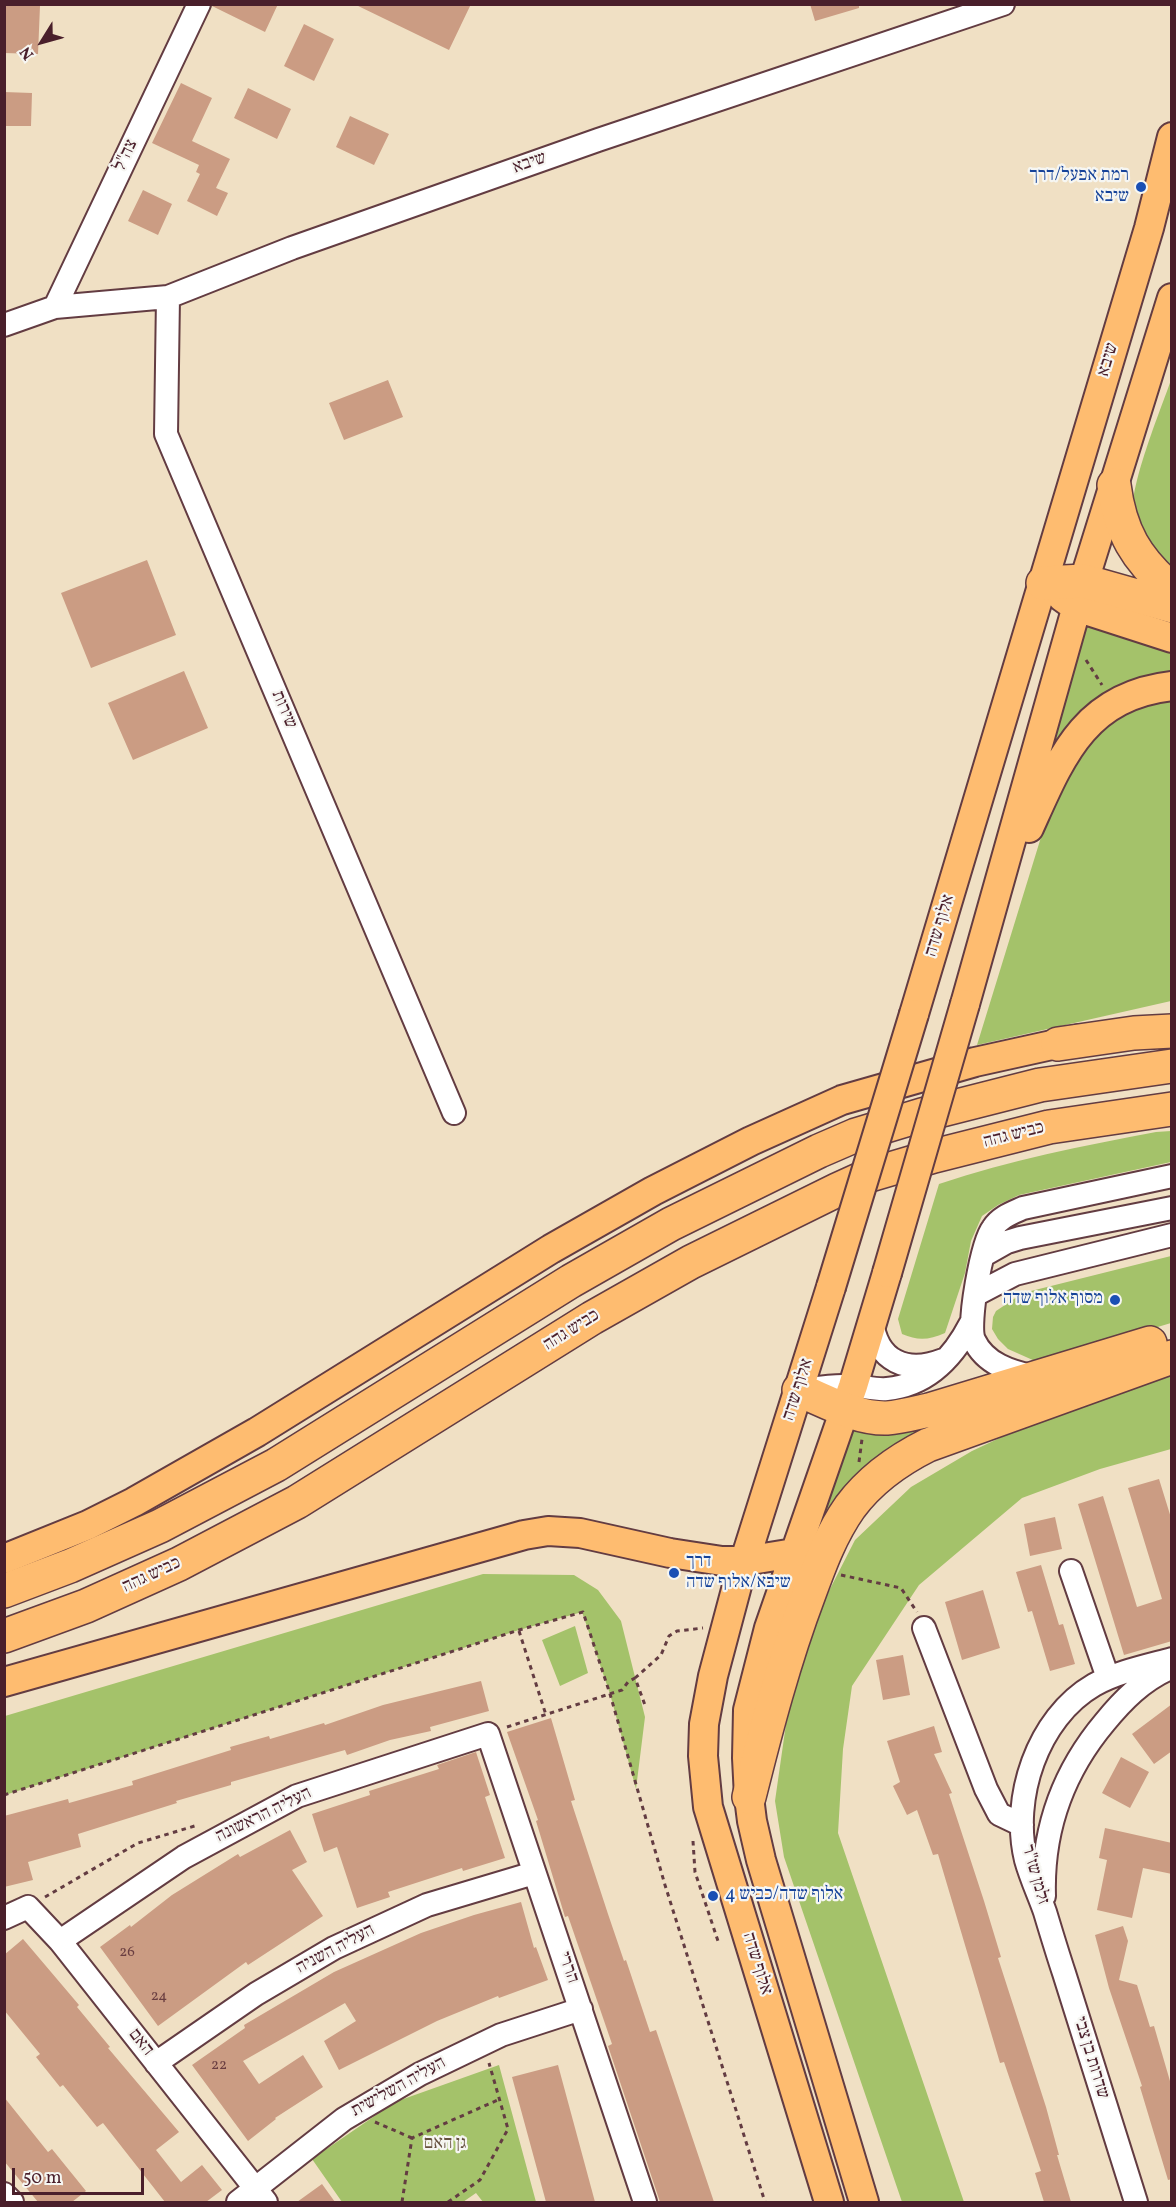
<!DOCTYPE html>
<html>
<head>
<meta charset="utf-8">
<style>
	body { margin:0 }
	#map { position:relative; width:1176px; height:2207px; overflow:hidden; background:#f0e0c4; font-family:Vollkorn,serif }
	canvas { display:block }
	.frame { position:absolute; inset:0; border:6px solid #4a1f2b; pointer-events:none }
	.north { position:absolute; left:12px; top:12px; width:60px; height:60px; -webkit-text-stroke:4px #f6f6f2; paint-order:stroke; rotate:233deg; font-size:16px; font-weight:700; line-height:24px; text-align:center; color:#4a1f2b }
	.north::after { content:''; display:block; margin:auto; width:21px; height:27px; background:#4a1f2b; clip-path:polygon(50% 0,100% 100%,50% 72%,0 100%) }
	.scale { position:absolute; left:12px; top:2168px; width:132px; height:27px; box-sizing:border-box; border:3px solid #4a1f2b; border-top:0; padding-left:8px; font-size:18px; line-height:21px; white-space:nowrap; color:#4a1f2b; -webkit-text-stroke:4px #f6f6f2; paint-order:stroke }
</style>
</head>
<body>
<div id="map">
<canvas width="1176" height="2207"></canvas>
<div class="frame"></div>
<div class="north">N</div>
<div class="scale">50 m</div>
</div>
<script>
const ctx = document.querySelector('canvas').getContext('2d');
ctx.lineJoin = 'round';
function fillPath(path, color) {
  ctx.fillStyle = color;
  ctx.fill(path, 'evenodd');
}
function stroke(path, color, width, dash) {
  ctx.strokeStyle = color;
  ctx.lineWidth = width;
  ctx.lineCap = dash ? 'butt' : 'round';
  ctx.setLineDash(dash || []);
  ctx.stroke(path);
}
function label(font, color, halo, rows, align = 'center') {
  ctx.font = font + ' Vollkorn,"Frank Ruhl Libre",serif';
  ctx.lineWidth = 4.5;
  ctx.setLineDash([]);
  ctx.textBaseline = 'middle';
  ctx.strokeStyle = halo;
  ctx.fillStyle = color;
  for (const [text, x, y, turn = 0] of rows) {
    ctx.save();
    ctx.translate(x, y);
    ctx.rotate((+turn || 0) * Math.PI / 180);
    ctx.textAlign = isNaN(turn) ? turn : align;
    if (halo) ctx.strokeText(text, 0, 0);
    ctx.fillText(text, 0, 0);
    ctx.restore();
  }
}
fillPath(new Path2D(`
	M1171 380V565C1158 552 1137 538 1133 519 1127 491 1161 409 1171 380Z
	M1084 616 1171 644V673H1162L1137 679 1057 747 1047 744Z
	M1171 701V1001L977 1045 1054 795 1092 739 1109 725 1126 714 1146 706Z
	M1171 1131V1162L1019 1195 998 1205 982 1216 971 1241 965 1273 945 1333C929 1340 918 1341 902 1334L898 1319 939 1184C1010 1160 1082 1146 1156 1132Z
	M1171 1256V1323L1054 1358 1035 1361 1008 1349 998 1339 992 1329 993 1317 996 1311 1023 1293Z
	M1171 1375V1449L1100 1469 1022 1498 919 1585 852 1686 843 1749 838 1833 964 2202H902L784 1857 775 1801 786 1724 808 1632 855 1540 911 1487 972 1451 1053 1413Z
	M950 1412 830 1526 818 1516 850 1424Z
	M483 1574 574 1575 598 1590 621 1621 645 1717 636 1789 610 1694 582 1612 519 1630 5 1795V1716Z
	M575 1626 588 1673 560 1686 542 1640Z
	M499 2065 536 2202H483L476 2193 463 2202H342L312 2159 395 2102Z`), '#a4c26a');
fillPath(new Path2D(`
	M212 4H278L265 32 212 6Z
	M354 4H471L449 50Z
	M810 4H859V8L815 21Z
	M4 5 40 6 38 54 4 53Z
	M304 24 334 39 314 81 284 66Z
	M181 83 212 98 192 141 230 159 216 188 228 193 217 216 187 201 200 174 196 172 199 165 152 143Z
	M248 88 291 109 277 139 234 118Z
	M4 92 32 93 31 126H4Z
	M350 116 389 134 374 165 336 147Z
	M143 190 172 204 158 235 128 221Z
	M388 380 403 417 344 440 329 403Z
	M147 560 176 635 91 668 61 593Z
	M184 671 208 728 133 760 108 703Z
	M1159 1479 1172 1521V1641L1124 1655 1078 1504 1103 1496 1137 1607 1162 1599 1128 1488Z
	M1055 1517 1062 1549 1030 1556 1024 1524Z
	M1041 1565 1059 1625 1063 1624 1075 1664 1050 1671 1032 1611 1028 1612 1016 1572Z
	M983 1590 1000 1648 962 1660 945 1602Z
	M903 1655 910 1695 883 1700 876 1660Z
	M481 1681 489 1711 430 1727 431 1731 390 1740 347 1755 345 1750 231 1782V1785L176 1801 177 1803 78 1834 81 1847 28 1862 33 1880 4 1887V1816L68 1799 69 1803 133 1785 132 1781 231 1750 230 1747 269 1736 270 1739 324 1723 325 1725 383 1705Z
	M1172 1704V1751L1154 1764 1132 1734Z
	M551 1718 575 1800 571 1801 608 1914 624 1961 626 1960 650 2032 656 2030 714 2202H660L608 2046 612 2044 568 1916 565 1917 536 1821 538 1820 507 1732Z
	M934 1726 942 1752 934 1754 952 1793 949 1794 984 1901 1001 1957 998 1958 1046 2107 1059 2155H1057L1071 2202H1044L1035 2173 1041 2171 1004 2062 1000 2063 938 1854 933 1855 917 1810 907 1815 893 1786 900 1782 887 1741Z
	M476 1752 490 1795 485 1797 505 1858 463 1871 462 1868 388 1892 390 1897 357 1908 337 1847 324 1852 312 1814 370 1795 369 1791 439 1769 437 1765Z
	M1121 1757 1149 1772 1130 1808 1102 1793Z
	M1105 1828 1172 1843V1874L1143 1868 1132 1918 1097 1910 1107 1860 1099 1858Z
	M290 1830 307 1862 292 1870 323 1916 248 1965 246 1962 158 2026 100 1947 130 1925 131 1927 172 1895 238 1854 240 1857Z
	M521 1902 534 1948 536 1947 548 1980 499 1998 498 1996 437 2021 339 2070 324 2041 356 2021 345 2003 243 2061 259 2084 303 2055 323 2087 275 2118 276 2119 248 2141 192 2065 245 2028 244 2025 334 1972 421 1933 474 1915Z
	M1123 1926 1128 1941 1119 1980 1137 1985 1150 2027 1154 2026 1172 2088V2179L1168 2180 1140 2087 1142 2086 1109 1988 1095 1935Z
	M23 1939 79 2005 77 2007 110 2047 108 2048 179 2132 156 2150 181 2182 202 2165 222 2190 206 2202H165L103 2123 97 2127 63 2085 60 2087 36 2057 40 2054 4 2010V1955Z
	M558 2065 595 2202H546L512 2077Z
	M4 2097 48 2152 52 2149 86 2191 72 2202H38L4 2161Z
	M322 2184 335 2202H297Z`), '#cb9c83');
const minor = new Path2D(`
	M168 297 166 434 454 1113
	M55 307 199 4
	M4 325 55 307 168 297 292 248 598 140 1003 4
	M984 1255 1007 1242 1020 1238 1172 1208
	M975 1295 1015 1274 1172 1235
	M872 1321C877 1362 907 1374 943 1360
	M1035 1377C1011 1372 985 1364 974 1340 967 1324 982 1242 993 1228 1000 1217 1012 1213 1023 1208L1172 1176
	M803 1389C820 1388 838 1385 855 1386 866 1387 876 1390 887 1389 928 1385 953 1358 971 1323
	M1071 1571 1108 1678
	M924 1628 986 1789 999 1814 1022 1825
	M1044 1896C1042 1831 1063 1772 1105 1722 1123 1700 1142 1681 1168 1669
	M4 1918 28 1907 60 1941 266 2202
	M60 1941 184 1857 297 1796 488 1734 645 2202
	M156 2063 256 1994 334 1948 427 1905 534 1873
	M4 2194 12 2202
	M238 2202 344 2119 420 2074 501 2035 581 2009
	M1136 2202C1112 2126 1088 2049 1064 1973 1057 1952 1051 1932 1045 1912 1039 1895 1031 1878 1026 1860 1011 1799 1037 1718 1094 1685 1117 1672 1146 1666 1172 1659`);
const major = new Path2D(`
	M1062 597 1076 607 1172 638
	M1029 828C1061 757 1084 696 1172 686
	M965 1004 1084 581 1172 298
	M914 1014 1149 228 1172 137
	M4 1559 88 1525 134 1502 257 1432 551 1249 653 1191 751 1141 842 1100 975 1062 1079 1039
	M4 1682 524 1535 548 1531 580 1533 670 1553 722 1561H745L794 1553
	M829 2202 708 1807 703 1756 704 1724 713 1676 738 1582 831 1287
	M864 2202 761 1860 752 1821 749 1797 747 1758 748 1710 769 1628 853 1386 887 1273`);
const highway = new Path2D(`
	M1114 485C1120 532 1136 559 1172 590
	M1043 583 1084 581 1172 606
	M1058 1044 1134 1033 1172 1031
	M799 1390C826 1401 857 1419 887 1418 901 1417 915 1413 929 1410L1150 1343
	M4 1591 70 1566 160 1526 276 1465 571 1281 671 1224 819 1151 856 1135 922 1115 1040 1085 1172 1066
	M4 1636 86 1606 179 1564 297 1502 592 1318 691 1262 837 1190 870 1175 934 1156 1049 1127 1172 1109
	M749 1797C766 1729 784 1660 809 1594 820 1564 831 1534 850 1507 870 1480 898 1460 928 1445L1172 1357`);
stroke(minor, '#633c42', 26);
stroke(major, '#633c42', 32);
stroke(highway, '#633c42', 36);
stroke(new Path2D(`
	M1086 660 1102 685
	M859 1462 862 1439
	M841 1575 901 1588 917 1612
	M519 1631 546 1715
	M635 1678 661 1655 669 1636 677 1631 703 1628
	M507 1727 622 1690 628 1682 635 1678 645 1705
	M4 1795 519 1630 583 1612 610 1694 665 1885 765 2202
	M693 1841 695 1872 719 1944
	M45 1897 138 1843 198 1825
	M375 2122 412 2138
	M402 2202 412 2138 500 2099
	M448 2202 480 2180 508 2129 489 2063`), '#633c42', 3, [4.5, 4.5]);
stroke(minor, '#fff', 22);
stroke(major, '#febc70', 28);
stroke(highway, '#febc70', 33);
const majorBridge = new Path2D(`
	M887 1273 965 1004
	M831 1287 914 1014`);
stroke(majorBridge, '#633c42', 32, []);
stroke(majorBridge, '#febc70', 28);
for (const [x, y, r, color] of [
	[1141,187,6,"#1a4fb4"],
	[1115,1300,6,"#1a4fb4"],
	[674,1573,6,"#1a4fb4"],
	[713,1896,6,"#1a4fb4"]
]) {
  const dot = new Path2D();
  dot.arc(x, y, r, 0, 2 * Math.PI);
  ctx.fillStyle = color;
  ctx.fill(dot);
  stroke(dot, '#f6f6f2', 2);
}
label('15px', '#6a3e41', null, [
	["26",127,1953],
	["24",159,1997],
	["22",219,2066]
]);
label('18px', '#4a1f2b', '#f6f6f2', [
	["צה\"ל",127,156,-65],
	["שיבא",530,164,-19],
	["שיבא",1109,360,-73],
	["שירות",283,710,67],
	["אלוף שדה",941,926,-73],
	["כביש גהה",1014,1136,-14],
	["כביש גהה",572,1331,-32],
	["אלוף שדה",799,1390,-72],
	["כביש גהה",152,1576,-25],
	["העליה הראשונה",264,1816,-26],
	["זלמן שז\"ר",1034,1875,74],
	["העליה השניה",336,1950,-28],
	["אלוף שדה",756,1964,73],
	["הררי",567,1968,71],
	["האם",140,2043,52],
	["שדרות בן צבי",1090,2058,73],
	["העליה השלישית",399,2088,-29]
]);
label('18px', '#164399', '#f6f6f2', [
	["רמת אפעל/דרך",1129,177],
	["שיבא",1129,198],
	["מסוף אלוף שדה",1103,1300],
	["דרך",686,1563,"left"],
	["שיבא/אלוף שדה",686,1584,"left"],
	["אלוף שדה/כביש 4",725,1896,"left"]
], 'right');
label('18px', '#65503e', '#f6f6f2', [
	["גן האם",445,2145]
]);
</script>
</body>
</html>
